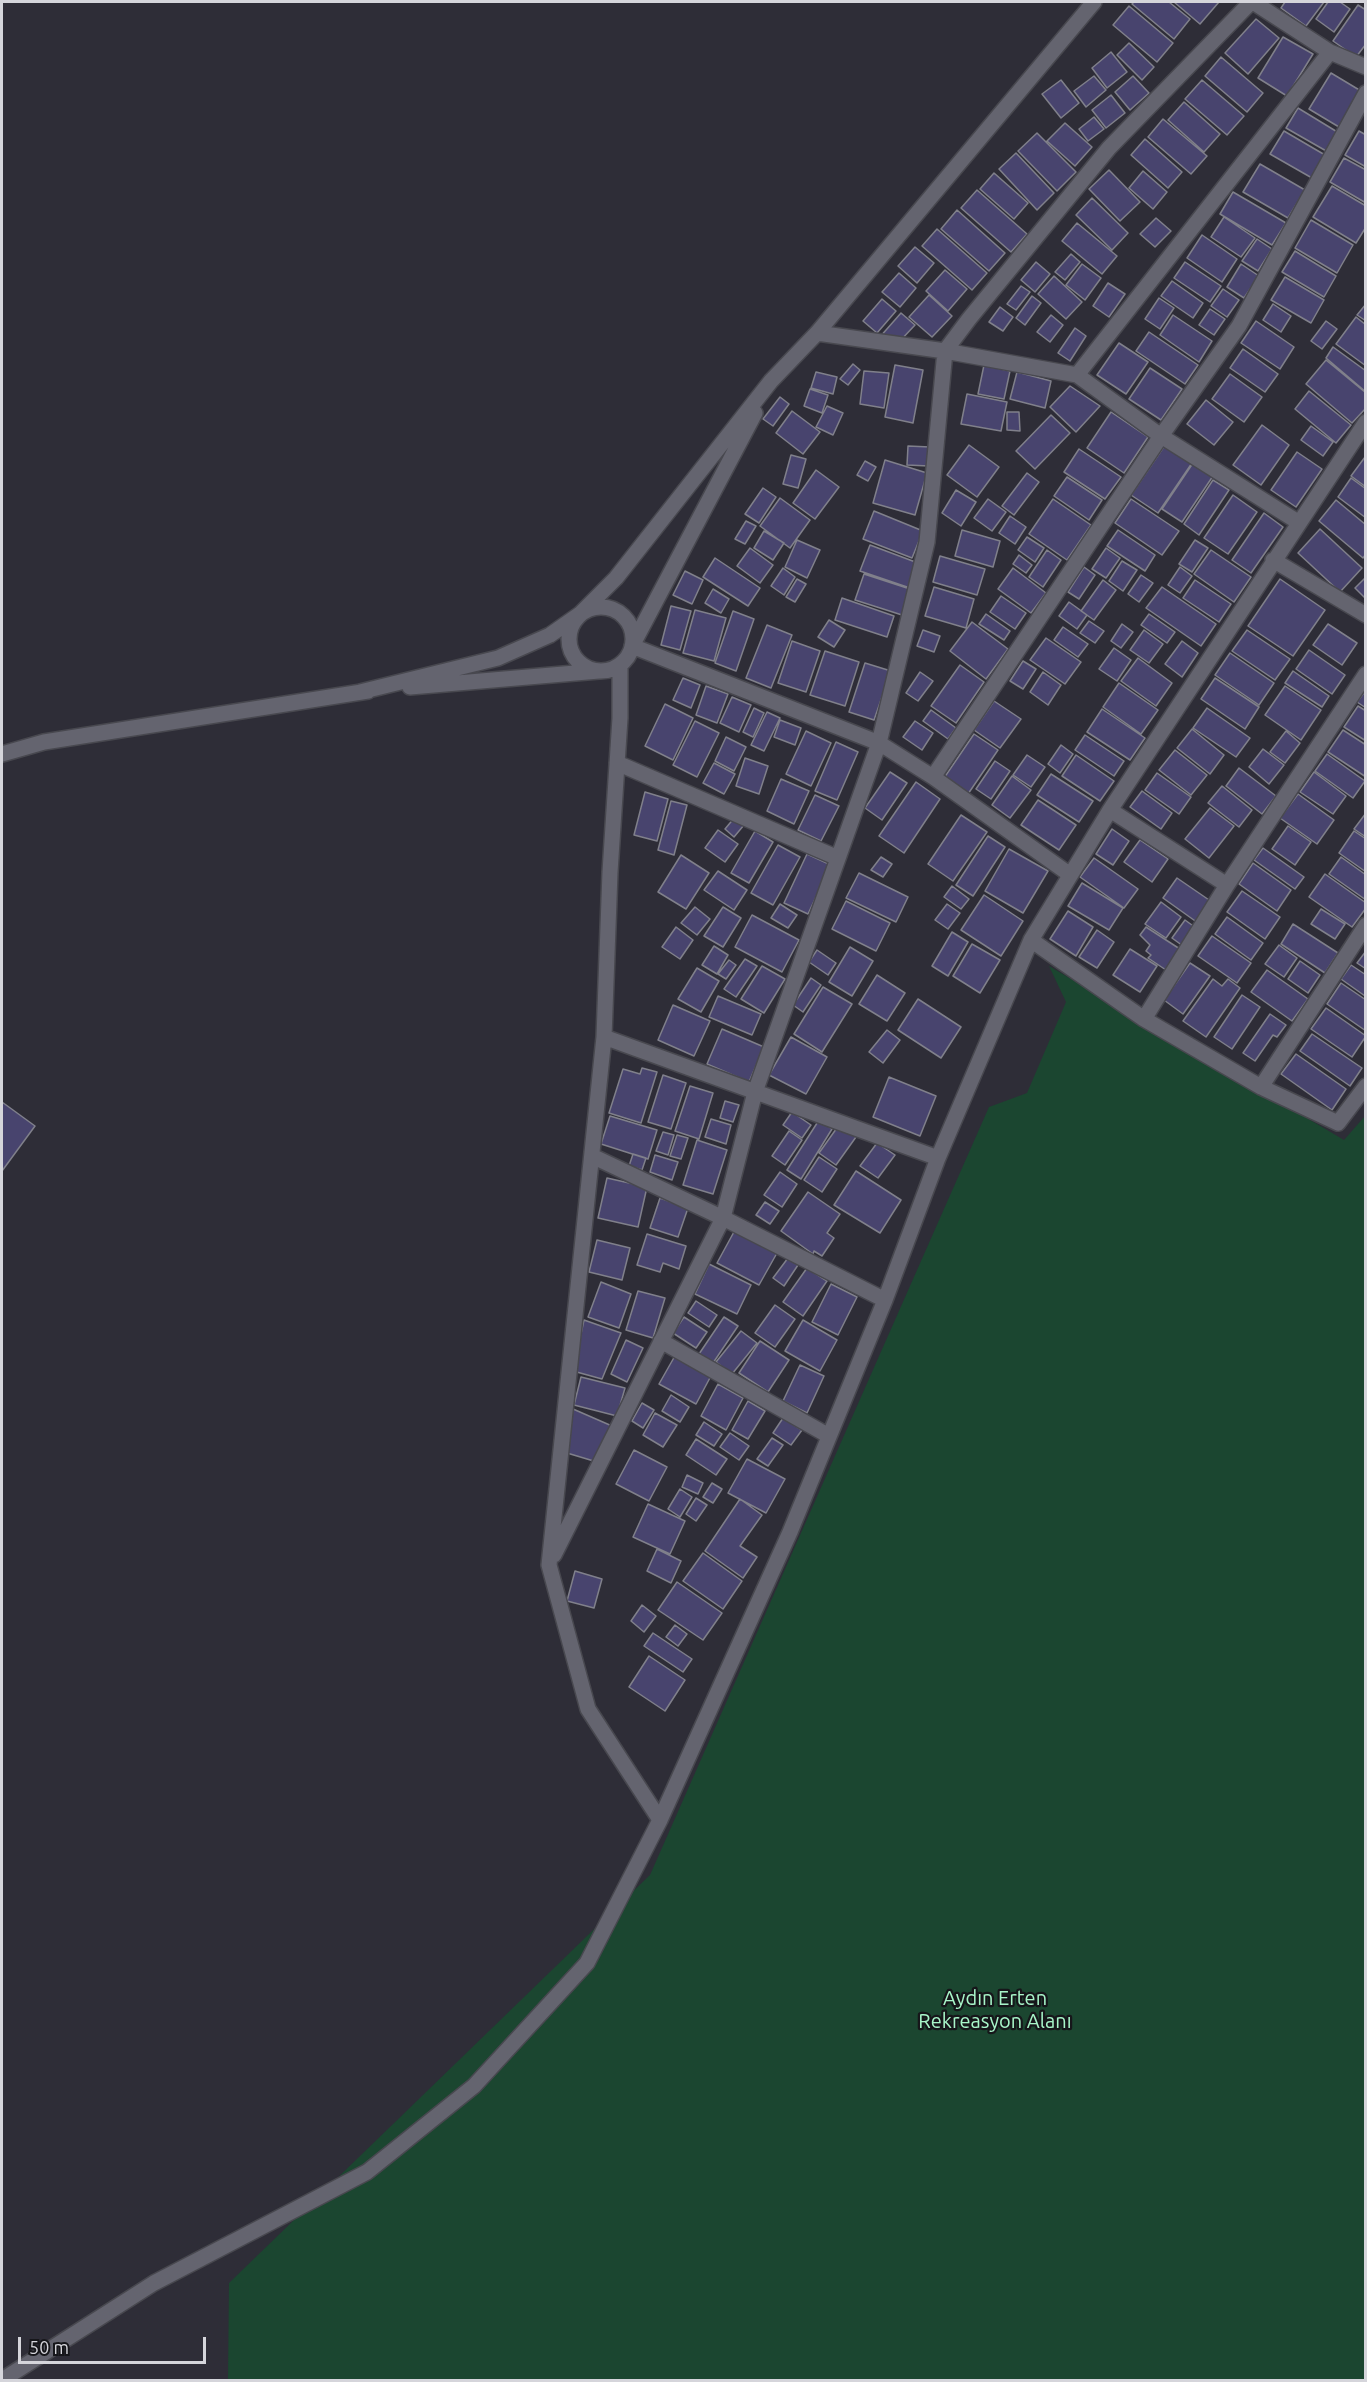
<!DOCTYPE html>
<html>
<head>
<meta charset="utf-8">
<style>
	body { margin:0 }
	#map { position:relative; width:1367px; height:2382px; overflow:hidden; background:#2e2d37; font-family:Ubuntu,sans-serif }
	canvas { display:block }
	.frame { position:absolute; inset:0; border:3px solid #d5d5db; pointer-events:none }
	.scale { position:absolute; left:18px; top:2337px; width:188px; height:27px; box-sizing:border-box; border:3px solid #d5d5db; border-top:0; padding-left:8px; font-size:18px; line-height:21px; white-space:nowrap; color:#d5d5db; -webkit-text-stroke:4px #16161a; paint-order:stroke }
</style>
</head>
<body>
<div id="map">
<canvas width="1367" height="2382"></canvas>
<div class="frame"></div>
<div class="scale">50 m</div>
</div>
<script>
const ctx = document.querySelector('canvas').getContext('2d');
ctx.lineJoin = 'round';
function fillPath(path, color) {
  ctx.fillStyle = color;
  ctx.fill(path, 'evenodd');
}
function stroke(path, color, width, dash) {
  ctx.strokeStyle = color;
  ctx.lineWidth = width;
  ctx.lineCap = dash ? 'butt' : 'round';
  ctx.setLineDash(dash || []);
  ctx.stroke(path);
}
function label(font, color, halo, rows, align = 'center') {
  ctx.font = font + ' Ubuntu,sans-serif';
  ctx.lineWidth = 4.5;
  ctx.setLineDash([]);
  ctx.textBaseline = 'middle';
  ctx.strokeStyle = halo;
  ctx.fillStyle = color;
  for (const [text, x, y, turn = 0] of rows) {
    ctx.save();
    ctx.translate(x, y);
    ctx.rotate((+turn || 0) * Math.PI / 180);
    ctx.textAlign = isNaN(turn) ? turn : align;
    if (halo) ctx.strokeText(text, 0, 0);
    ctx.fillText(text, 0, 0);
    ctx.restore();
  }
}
fillPath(new Path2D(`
	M1049 966 1344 1140 1365 1116V2380H228L229 2283 650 1875 989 1107 1027 1093 1066 1002Z`), '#1b4630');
const building = new Path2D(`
	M1134 2H1169L1190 19 1174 39 1132 4Z
	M1174 2H1219L1200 24Z
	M1285 2H1324L1306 26 1281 8Z
	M1328 2H1340L1350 9 1334 32 1316 19Z
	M1358 5 1366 10V44L1356 57 1333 41Z
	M1129 6 1173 43 1157 62 1113 25Z
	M1256 19 1279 38 1248 74 1225 53Z
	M1283 37 1313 54 1287 96 1258 78Z
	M1129 43 1154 67 1142 80 1117 55Z
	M1111 52 1127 72 1107 88 1092 68Z
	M1221 57 1263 93 1247 112 1205 76Z
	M1331 73 1361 91 1339 127 1309 109Z
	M1094 76 1106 90 1086 107 1074 91Z
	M1133 76 1149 93 1130 110 1115 92Z
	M1061 80 1079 103 1061 118 1042 94Z
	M1202 80 1244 116 1227 135 1185 99Z
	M1111 95 1125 113 1106 128 1092 110Z
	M1184 102 1220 134 1204 152 1168 120Z
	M1298 108 1339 133 1328 152 1286 128Z
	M1094 117 1104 129 1088 141 1079 129Z
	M1163 119 1207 156 1191 174 1148 137Z
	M1065 123 1092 147 1075 166 1047 141Z
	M1284 131 1325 155 1312 178 1270 154Z
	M1359 131 1366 135V167L1345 155Z
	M1037 133 1076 172 1057 191 1018 151Z
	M1145 139 1182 172 1168 188 1131 155Z
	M1016 153 1054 193 1037 210 999 169Z
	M1344 158 1366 170V203L1330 182Z
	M1260 164 1305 190 1288 218 1243 192Z
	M1109 170 1140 202 1120 221 1089 189Z
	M1143 171 1167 192 1153 209 1129 188Z
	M994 173 1028 203 1014 219 980 189Z
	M1332 186 1366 206V227L1356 243 1313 217Z
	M977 190 1027 234 1011 252 961 208Z
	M1233 192 1286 223 1272 245 1220 214Z
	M1092 198 1128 233 1112 250 1076 215Z
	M957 210 1005 253 989 271 941 229Z
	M1224 217 1255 238 1241 257 1211 237Z
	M1156 218 1171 231 1155 247 1140 234Z
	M1311 220 1353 245 1337 273 1295 248Z
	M1077 223 1117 256 1102 274 1062 241Z
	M937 229 987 273 972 290 922 246Z
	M1202 235 1237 259 1222 282 1187 258Z
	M1257 239 1272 249 1258 271 1242 261Z
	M915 247 934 263 917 283 898 266Z
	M1295 251 1336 276 1324 297 1282 272Z
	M1071 254 1080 262 1065 280 1055 272Z
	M1036 262 1050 274 1035 292 1021 280Z
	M1185 262 1221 286 1210 302 1174 278Z
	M1082 264 1101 278 1085 300 1066 285Z
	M1241 264 1259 276 1244 298 1227 287Z
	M945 270 967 289 948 311 926 291Z
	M899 273 916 288 900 307 882 292Z
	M1054 276 1082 302 1066 319 1038 294Z
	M1285 277 1324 300 1311 323 1271 300Z
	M1172 281 1203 303 1193 318 1161 296Z
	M1108 283 1125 294 1109 317 1093 306Z
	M1021 286 1030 292 1016 310 1007 304Z
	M1223 289 1239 300 1227 317 1211 306Z
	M929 295 952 316 932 337 909 317Z
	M1032 296 1041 303 1025 325 1016 318Z
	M1159 298 1174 308 1160 329 1145 319Z
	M882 299 896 311 877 333 863 321Z
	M1273 304 1291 316 1281 332 1263 320Z
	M1366 304V321L1357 315Z
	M1000 307 1013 317 1003 331 989 322Z
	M1210 309 1225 319 1214 335 1199 325Z
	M901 313 915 325 899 342 879 338Z
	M1051 315 1063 325 1050 342 1037 332Z
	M1173 315 1212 341 1199 362 1160 335Z
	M1356 317 1366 325V366L1336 344Z
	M1256 321 1294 347 1280 369 1241 343Z
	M1326 321 1337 329 1322 349 1311 341Z
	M1075 328 1086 336 1070 361 1058 353Z
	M1149 332 1198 365 1185 384 1136 351Z
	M1119 343 1148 362 1126 394 1097 375Z
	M1333 347 1366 371V392L1326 358Z
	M1243 349 1278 374 1265 392 1230 368Z
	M1326 360 1366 393V408L1352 423 1306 384Z
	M853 364 860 370 848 385 840 379Z
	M895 365 923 370 913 423 885 417Z
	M984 365 1010 371 1004 399 978 394Z
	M1150 368 1182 389 1161 420 1129 399Z
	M864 371 889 373 884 408 860 404Z
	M816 372 837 377 833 394 811 388Z
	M1017 372 1051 381 1045 408 1010 399Z
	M1230 374 1262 397 1244 422 1212 399Z
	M1070 386 1100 406 1076 432 1050 407Z
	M810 389 828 395 822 413 804 406Z
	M1309 391 1351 425 1336 443 1295 409Z
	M967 394 1007 402 1001 431 961 424Z
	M780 397 789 404 773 426 763 419Z
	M1206 400 1233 422 1214 445 1187 424Z
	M827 406 843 413 833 435 816 427Z
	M792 411 820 432 803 454 776 433Z
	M1007 412H1019L1020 431 1007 430Z
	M1111 412 1148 437 1124 473 1087 448Z
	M1051 415 1070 433 1035 469 1016 451Z
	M1262 425 1289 445 1261 485 1233 465Z
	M1311 426 1333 442 1323 456 1301 440Z
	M969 445 999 467 977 497 947 475Z
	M1165 445 1192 463 1158 513 1131 495Z
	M908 446 930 447 929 466 907 465Z
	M1079 449 1121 477 1105 499 1064 472Z
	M1297 452 1322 469 1296 507 1271 490Z
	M791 455 806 459 798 488 783 484Z
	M1365 457 1366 458V487L1351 476Z
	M885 460 927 473 915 515 873 503Z
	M865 461 876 467 868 481 857 475Z
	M1193 463 1213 476 1182 522 1162 509Z
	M816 470 839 487 815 519 793 503Z
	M1027 473 1039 482 1014 515 1002 506Z
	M1067 477 1102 500 1089 520 1054 496Z
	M1351 478 1366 489V518L1338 497Z
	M1213 480 1229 490 1199 535 1184 524Z
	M763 488 776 497 759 523 745 514Z
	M956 490 976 502 961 526 942 513Z
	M1233 495 1257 512 1228 554 1204 538Z
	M780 498 810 520 790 548 760 526Z
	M988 499 1006 512 992 531 974 518Z
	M1053 499 1091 525 1067 560 1029 534Z
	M1131 499 1179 531 1162 555 1115 523Z
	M1336 500 1366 525V554L1363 558 1319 521Z
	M874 511 923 531 912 558 863 539Z
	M1264 513 1283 527 1251 573 1232 560Z
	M1010 516 1026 527 1015 544 999 533Z
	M746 521 756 526 745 544 735 539Z
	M1320 529 1362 568 1340 592 1298 553Z
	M962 530 1000 541 993 567 955 556Z
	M1118 530 1155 555 1145 571 1107 546Z
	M764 531 784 543 773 560 754 548Z
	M1027 537 1044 548 1035 562 1018 550Z
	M797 540 820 550 807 578 785 567Z
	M1195 540 1208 548 1192 572 1179 564Z
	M870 545 918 563 910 588 860 571Z
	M750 548 773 565 760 583 737 566Z
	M1106 548 1120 558 1106 578 1092 569Z
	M1047 550 1061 560 1043 587 1029 577Z
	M1211 550 1251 577 1234 602 1194 574Z
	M1019 555 1032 565 1026 573 1013 564Z
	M940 556 985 569 977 595 933 582Z
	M715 558 760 588 748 606 703 577Z
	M1122 561 1137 570 1123 591 1109 581Z
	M1084 567 1095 575 1079 599 1068 592Z
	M1180 567 1192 576 1180 593 1168 585Z
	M783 568 795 577 784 595 771 586Z
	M1013 568 1046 593 1031 613 998 589Z
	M685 571 703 580 692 604 673 595Z
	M864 574 910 589 902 615 855 600Z
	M1141 575 1153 583 1139 602 1128 594Z
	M1366 577V599L1355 588Z
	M797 579 806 584 795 602 786 597Z
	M1280 579 1325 610 1293 656 1248 626Z
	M1103 580 1116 590 1094 620 1081 611Z
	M1195 580 1231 604 1219 622 1183 598Z
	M934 587 974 599 966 628 925 616Z
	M1162 587 1216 624 1201 646 1146 608Z
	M713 589 729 599 721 613 705 603Z
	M1001 596 1026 613 1015 629 990 612Z
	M842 598 894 616 887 637 835 620Z
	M1069 602 1087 615 1077 629 1059 616Z
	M671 606 691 611 680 650 661 645Z
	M695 610 726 618 714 661 683 653Z
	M733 611 754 619 736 671 715 663Z
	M986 614 1010 631 1004 640 979 624Z
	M1149 614 1175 632 1167 643 1141 625Z
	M829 620 845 630 834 647 818 637Z
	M1089 621 1104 631 1095 643 1080 633Z
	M972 622 1008 649 986 679 950 651Z
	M1122 624 1133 632 1121 648 1111 641Z
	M1328 624 1357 643 1342 665 1313 645Z
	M767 625 792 635 771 688 746 678Z
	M1063 627 1088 644 1078 657 1054 640Z
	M923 630 940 636 934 652 917 646Z
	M1144 630 1163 644 1149 663 1130 650Z
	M1247 630 1290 659 1275 680 1232 651Z
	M1046 638 1081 662 1065 684 1030 660Z
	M792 641 820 651 806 692 778 683Z
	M1182 641 1198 653 1182 677 1165 664Z
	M1114 648 1131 660 1117 681 1099 669Z
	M1309 650 1345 675 1332 694 1296 669Z
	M825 651 859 662 845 706 810 695Z
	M1230 653 1274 683 1259 705 1215 675Z
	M1138 658 1172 683 1156 706 1121 681Z
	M1023 661 1036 669 1023 689 1010 681Z
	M865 663 891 671 874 720 849 712Z
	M960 665 984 682 956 723 931 706Z
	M1293 671 1329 696 1322 707 1285 683Z
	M920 672 933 681 918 701 906 693Z
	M1043 672 1061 685 1048 705 1030 692Z
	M683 678 700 685 691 708 673 700Z
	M1215 678 1259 707 1245 729 1201 699Z
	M1119 683 1158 710 1141 734 1103 707Z
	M706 686 728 694 717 723 696 715Z
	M1285 686 1321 710 1301 740 1265 715Z
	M1366 690V708L1357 702Z
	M732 697 751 705 739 732 720 723Z
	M994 701 1021 719 1000 748 974 730Z
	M665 704 693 718 673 760 645 746Z
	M1358 706 1366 711V741L1344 727Z
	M754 708 764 713 753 737 743 732Z
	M1207 708 1250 738 1236 757 1193 728Z
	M1102 709 1145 738 1130 760 1087 732Z
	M931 710 956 728 948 739 923 721Z
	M767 712 780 718 764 751 751 745Z
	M780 720 801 728 795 745 774 737Z
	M695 721 719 733 697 777 673 765Z
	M915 721 933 733 922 750 903 737Z
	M1192 729 1224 755 1210 774 1177 748Z
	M1343 730 1366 745V777L1328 752Z
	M806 731 831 743 811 786 786 774Z
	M1286 731 1300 743 1285 763 1270 752Z
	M974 734 998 750 968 794 944 778Z
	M1085 735 1124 761 1114 776 1075 750Z
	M726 737 746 747 734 771 715 761Z
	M836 742 858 752 837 800 815 791Z
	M1061 745 1073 754 1060 773 1048 764Z
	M1263 749 1284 765 1269 784 1249 767Z
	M1175 750 1207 775 1191 795 1159 770Z
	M1327 754 1365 781 1353 798 1315 771Z
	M1027 755 1045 767 1031 787 1013 775Z
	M1076 755 1114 781 1100 801 1062 776Z
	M745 758 768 766 759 794 736 786Z
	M995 761 1010 771 991 799 976 789Z
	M714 763 735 774 724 794 703 783Z
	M1239 768 1276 796 1262 814 1226 786Z
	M890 772 907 783 882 820 865 808Z
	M1314 772 1346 796 1333 814 1300 792Z
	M1157 773 1191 797 1179 814 1145 790Z
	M1051 774 1093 801 1079 822 1037 795Z
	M1012 776 1031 790 1010 818 992 805Z
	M781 779 809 791 794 824 767 811Z
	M916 782 940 799 904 853 879 836Z
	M1222 786 1252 810 1239 827 1208 803Z
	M1142 791 1172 813 1161 829 1130 807Z
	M645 792 668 799 657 841 634 835Z
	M1298 794 1334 820 1317 844 1280 818Z
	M815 795 839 806 821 841 798 830Z
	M1038 800 1076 825 1059 850 1021 825Z
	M671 801 687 805 674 855 658 850Z
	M1210 808 1234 826 1209 858 1185 839Z
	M1366 813V837L1354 829Z
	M961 815 987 832 953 881 928 864Z
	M735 817 744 825 734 837 725 829Z
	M1288 826 1311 842 1295 865 1272 849Z
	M1112 829 1129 841 1113 865 1096 854Z
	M718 830 738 844 725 862 705 848Z
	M755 831 773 842 749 883 731 873Z
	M1354 831 1366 839V872L1339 853Z
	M988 836 1005 847 973 896 956 885Z
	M1140 840 1168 859 1152 882 1124 862Z
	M778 845 800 857 773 905 751 893Z
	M1263 848 1304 877 1295 889 1254 860Z
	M1009 849 1048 871 1023 913 985 891Z
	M807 854 831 865 808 914 784 903Z
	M681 855 709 873 686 909 658 892Z
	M881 857 892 864 883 877 871 870Z
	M1341 857 1366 875V900L1329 874Z
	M1094 858 1138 889 1124 908 1080 877Z
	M1253 863 1291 890 1277 911 1239 884Z
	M718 871 747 890 734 910 704 890Z
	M859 873 908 897 896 922 846 898Z
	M1325 874 1366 903V908L1352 927 1309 897Z
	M1177 878 1212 902 1198 923 1163 898Z
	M1082 883 1123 908 1109 930 1068 906Z
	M952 886 969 899 961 909 944 897Z
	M1242 891 1280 917 1265 939 1227 912Z
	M984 895 1023 921 1001 956 961 930Z
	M846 901 890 923 876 951 832 929Z
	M1161 902 1181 917 1166 938 1145 924Z
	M780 904 797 915 788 928 771 918Z
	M947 904 960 913 948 929 935 920Z
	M695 907 710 919 697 935 681 923Z
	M723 907 741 918 723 947 704 936Z
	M1321 909 1345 924 1335 939 1311 924Z
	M1068 911 1093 927 1076 956 1050 939Z
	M752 915 799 940 782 972 735 947Z
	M1227 917 1263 943 1251 960 1215 934Z
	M1185 920 1196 928 1183 946 1172 938Z
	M1293 924 1338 953 1325 973 1281 944Z
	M676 927 693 940 680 959 662 947Z
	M1146 927 1183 951 1169 972 1148 958 1151 955 1146 951 1150 945 1140 935Z
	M1097 930 1114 942 1097 968 1079 957Z
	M952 932 968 942 948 976 932 966Z
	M1212 936 1251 963 1237 983 1198 956Z
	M972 944 1000 960 980 993 953 976Z
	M1279 945 1297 958 1284 977 1265 964Z
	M714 946 728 955 717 974 702 965Z
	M850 947 873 961 852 996 829 982Z
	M1130 949 1157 966 1140 992 1113 975Z
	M817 950 836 963 828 975 809 962Z
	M1366 951V969L1357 963Z
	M745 959 757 966 736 997 724 989Z
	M729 960 736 965 726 979 718 974Z
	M1300 961 1320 975 1308 993 1288 979Z
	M1190 963 1210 976 1183 1014 1164 1000Z
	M1351 965 1366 975 1365 996 1341 979Z
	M762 966 785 979 764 1013 741 999Z
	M697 968 719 981 701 1012 678 999Z
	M1267 970 1308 999 1292 1021 1251 992Z
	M877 975 905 993 887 1021 859 1004Z
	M811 978 821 985 803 1012 793 1005Z
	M1213 979 1222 986 1228 979 1240 988 1206 1037 1183 1021Z
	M1341 983 1366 1000V1031L1327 1004Z
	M823 987 852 1004 822 1052 794 1034Z
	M1242 995 1260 1007 1232 1049 1214 1037Z
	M718 996 761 1014 752 1035 709 1017Z
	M918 999 961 1027 941 1058 898 1030Z
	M673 1005 710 1021 694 1056 658 1040Z
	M1326 1008 1366 1036 1352 1057 1311 1029Z
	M1270 1014 1286 1025 1277 1037 1273 1035 1255 1061 1243 1053Z
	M722 1029 764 1047 749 1082 707 1064Z
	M887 1030 900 1040 883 1063 869 1052Z
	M1312 1034 1362 1068 1350 1086 1300 1051Z
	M791 1037 827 1057 806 1094 769 1075Z
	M1296 1054 1346 1089 1332 1110 1281 1074Z
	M642 1068 657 1072 641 1123 609 1113 623 1069 640 1074Z
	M663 1075 686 1083 671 1129 648 1122Z
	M889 1077 936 1096 920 1136 873 1117Z
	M690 1086 713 1093 699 1139 675 1131Z
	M725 1101 739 1105 733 1122 720 1118Z
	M2 1102 35 1126 2 1171Z
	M792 1112 811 1125 802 1138 783 1125Z
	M610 1116 657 1130 648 1159 601 1144Z
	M711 1119 731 1125 726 1144 705 1137Z
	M819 1120 832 1129 801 1179 787 1170Z
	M839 1125 856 1137 836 1165 819 1153Z
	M789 1131 802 1140 785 1165 772 1156Z
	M663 1132 674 1135 668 1155 656 1151Z
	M677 1135 688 1138 681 1159 670 1156Z
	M697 1140 727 1150 713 1194 683 1185Z
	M877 1143 895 1155 878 1178 860 1166Z
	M633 1154 646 1158 642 1170 629 1166Z
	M655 1155 678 1162 672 1180 650 1172Z
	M819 1157 837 1169 822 1192 804 1180Z
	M856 1171 901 1200 880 1233 834 1205Z
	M780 1172 797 1184 782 1207 764 1195Z
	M607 1178 647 1187 638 1227 598 1218Z
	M808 1192 840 1214 827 1233 834 1238 822 1256 814 1251 813 1254 781 1231Z
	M660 1198 688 1208 678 1237 650 1228Z
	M765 1202 779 1211 770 1224 756 1215Z
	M735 1230 777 1253 759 1285 717 1263Z
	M647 1234 686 1246 679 1269 663 1263 660 1272 637 1265Z
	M597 1240 630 1248 622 1280 589 1272Z
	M788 1258 798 1265 784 1286 773 1278Z
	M709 1264 751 1285 737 1314 695 1294Z
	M807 1268 827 1281 803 1316 783 1302Z
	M601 1282 631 1294 619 1328 588 1317Z
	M831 1284 857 1297 838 1335 812 1322Z
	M638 1291 665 1298 653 1338 626 1330Z
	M696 1301 717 1315 709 1327 688 1313Z
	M775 1305 795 1319 775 1347 755 1333Z
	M684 1317 707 1332 696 1348 673 1333Z
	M724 1317 738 1326 713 1363 699 1354Z
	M584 1320 621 1333 602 1379 573 1371Z
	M803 1320 837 1340 820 1371 785 1351Z
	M741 1331 757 1343 732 1374 716 1362Z
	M626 1340 643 1348 627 1382 611 1374Z
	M760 1341 789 1360 768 1392 739 1373Z
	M676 1354 712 1374 696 1404 659 1384Z
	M800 1365 824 1376 807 1413 783 1401Z
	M581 1377 625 1388 617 1416 574 1405Z
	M718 1384 743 1398 726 1430 701 1416Z
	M671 1395 689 1407 680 1422 662 1411Z
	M748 1401 765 1411 748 1439 732 1430Z
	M642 1403 654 1410 643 1428 632 1421Z
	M573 1409 612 1426 597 1462 567 1453Z
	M655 1413 677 1425 663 1447 643 1435Z
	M783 1418 802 1430 791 1445 773 1433Z
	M704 1422 722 1434 714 1446 696 1435Z
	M730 1433 749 1446 739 1460 720 1447Z
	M772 1438 783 1445 768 1466 757 1459Z
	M696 1439 727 1459 716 1475 686 1455Z
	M634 1450 667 1467 649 1501 616 1484Z
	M747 1459 785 1479 766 1513 728 1493Z
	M687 1475 703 1483 698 1494 682 1487Z
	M712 1483 722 1489 713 1503 703 1497Z
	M680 1489 692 1497 680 1517 668 1509Z
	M696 1498 707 1505 696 1521 686 1514Z
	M740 1499 762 1515 740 1546 757 1557 743 1578 705 1551Z
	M648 1504 685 1521 670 1554 633 1537Z
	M657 1549 681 1561 671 1583 647 1571Z
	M703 1553 742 1581 723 1609 683 1581Z
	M575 1571 602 1579 594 1608 567 1601Z
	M677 1582 722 1613 703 1640 658 1610Z
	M642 1605 656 1616 644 1632 631 1621Z
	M675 1625 687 1634 678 1646 666 1637Z
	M653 1633 692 1659 683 1672 644 1646Z
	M649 1656 685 1680 665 1711 629 1687Z`);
fillPath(building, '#48446e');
stroke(building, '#80808b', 1.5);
const minor = new Path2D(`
	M1253 2 1330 52 1366 67
	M817 333 945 351 969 319 1109 148 1251 2
	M1077 375 1161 436 1298 522
	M755 413 632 646 879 743 933 777 1069 874
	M1273 560 1366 615
	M569 639a32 32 0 1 1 64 0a32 32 0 1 1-64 0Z
	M410 687 599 671
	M360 692 498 658 550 635 580 614 616 578 771 381 817 333 1094 2
	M2 754 44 742 368 691
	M617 763 838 858
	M933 777 1161 436 1239 326 1366 93
	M1110 810 1227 885
	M1031 940 1144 1019 1261 1087 1338 1123 1366 1086
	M1144 1019 1227 885 1366 674
	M604 1037 938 1158
	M1261 1087 1366 925
	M592 1156 723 1218 885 1300
	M661 1341 829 1436
	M554 1555 723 1218 755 1092 879 743 927 542 945 351 1077 375 1330 52
	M660 1820 790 1532 885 1300 938 1158 1031 940 1110 810 1366 422
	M2 2380 154 2283 367 2172 474 2086 587 1963 660 1820 588 1709 549 1565 604 1037 610 872 620 718V665`);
stroke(minor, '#48484f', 18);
stroke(minor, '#64646f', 15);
label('20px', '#a8f6c9', '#16161a', [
	["Aydın Erten",995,1998],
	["Rekreasyon Alanı",995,2021]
]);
</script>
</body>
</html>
